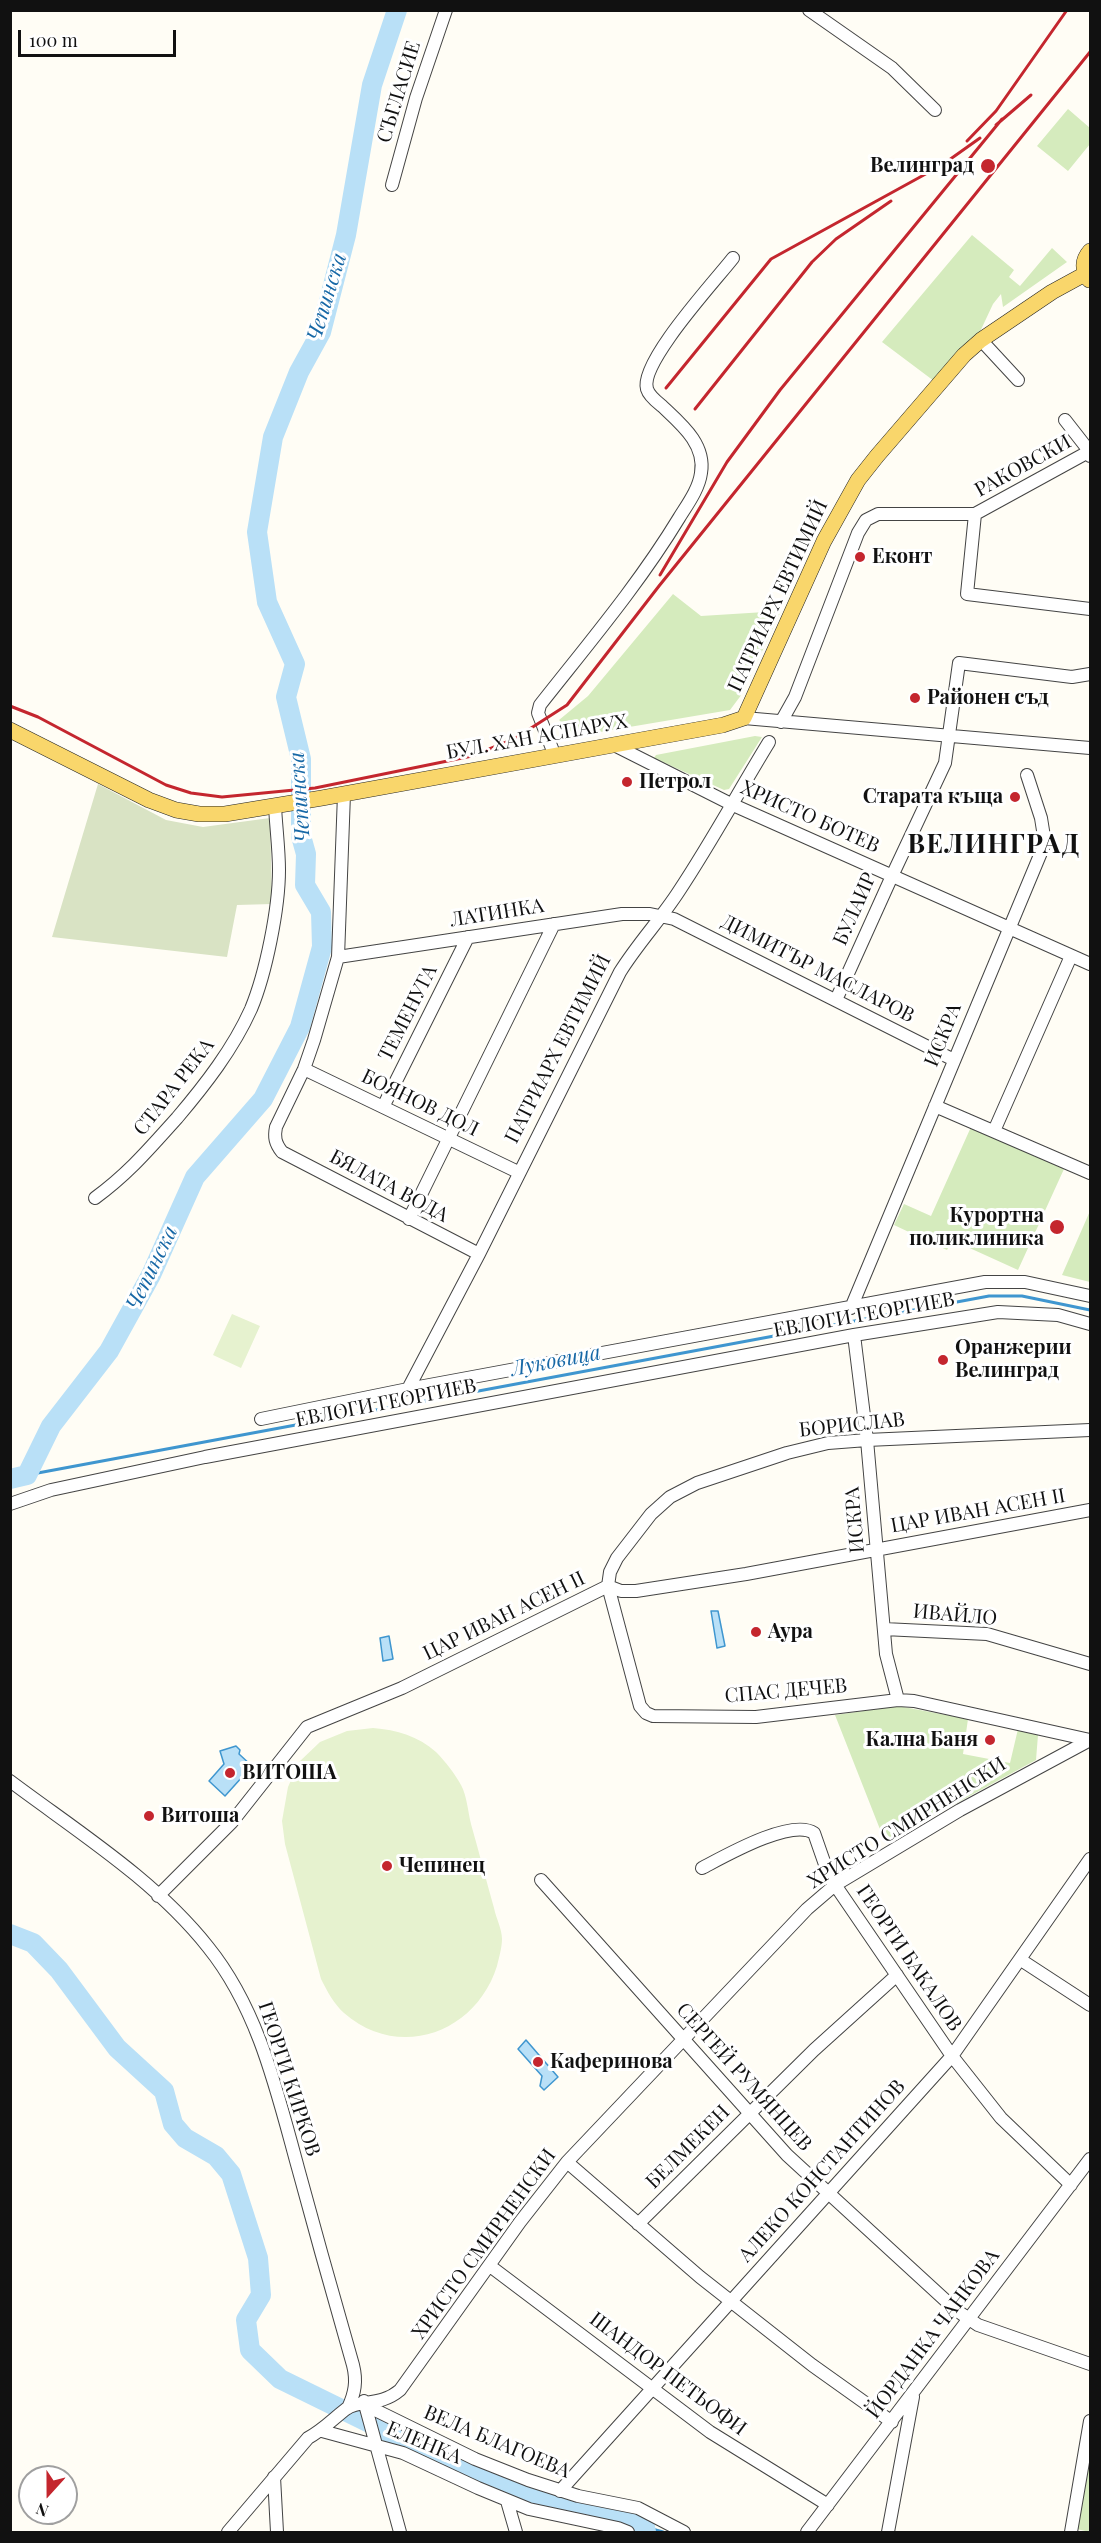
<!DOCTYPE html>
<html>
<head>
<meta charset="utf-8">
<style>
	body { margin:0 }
	#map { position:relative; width:1101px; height:2543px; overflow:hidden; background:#fffdf5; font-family:"Playfair Display",serif }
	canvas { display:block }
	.frame { position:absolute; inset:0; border:12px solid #111; pointer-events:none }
	.north { position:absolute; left:18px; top:2465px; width:60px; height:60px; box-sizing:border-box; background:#fff; border:2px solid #a0a0a0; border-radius:50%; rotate:201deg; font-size:16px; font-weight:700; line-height:24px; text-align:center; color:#111 }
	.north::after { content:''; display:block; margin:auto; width:21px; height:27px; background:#c4262e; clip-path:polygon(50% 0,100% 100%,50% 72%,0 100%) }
	.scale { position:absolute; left:18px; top:30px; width:158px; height:27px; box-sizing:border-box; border:3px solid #111; border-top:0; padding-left:8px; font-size:18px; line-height:21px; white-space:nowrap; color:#111; -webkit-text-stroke:4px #fff; paint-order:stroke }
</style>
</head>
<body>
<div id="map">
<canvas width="1101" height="2543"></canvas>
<div class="frame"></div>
<div class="north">N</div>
<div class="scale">100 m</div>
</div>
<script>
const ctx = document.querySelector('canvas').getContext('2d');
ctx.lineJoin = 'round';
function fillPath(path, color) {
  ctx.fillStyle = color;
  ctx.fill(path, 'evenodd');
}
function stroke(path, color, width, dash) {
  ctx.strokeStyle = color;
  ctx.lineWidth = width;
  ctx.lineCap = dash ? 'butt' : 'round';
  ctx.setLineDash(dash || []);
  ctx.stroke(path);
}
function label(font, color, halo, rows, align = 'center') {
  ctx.font = font + ' "Playfair Display",serif';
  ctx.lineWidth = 6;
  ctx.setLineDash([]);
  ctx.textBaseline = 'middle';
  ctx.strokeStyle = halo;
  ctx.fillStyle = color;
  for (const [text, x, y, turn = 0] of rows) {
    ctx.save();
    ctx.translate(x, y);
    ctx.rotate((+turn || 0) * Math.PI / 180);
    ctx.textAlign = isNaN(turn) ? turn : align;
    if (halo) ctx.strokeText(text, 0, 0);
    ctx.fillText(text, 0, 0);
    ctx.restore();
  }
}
fillPath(new Path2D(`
	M1068 109 1090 128V144L1068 171 1037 146Z
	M972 235 1014 270 1009 277 1020 286 1052 248 1067 262 1003 307 1001 294 993 304 978 336 934 381 882 342Z
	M673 594 701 616 781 611 742 694 730 710 576 736 559 720 588 696Z
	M755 736 762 737 729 789 724 790 654 758 656 755Z
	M971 1127 1064 1169 1018 1270 952 1240 947 1250 894 1225 904 1204 931 1216Z
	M1090 1211V1282L1062 1275Z
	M898 1706 968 1719 963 1754 1010 1763 1018 1729 1038 1735 1036 1760 885 1842 835 1715Z
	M1090 2448V2532L1072 2528Z`), '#d5ebbd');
fillPath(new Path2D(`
	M98 784 166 820 203 827 270 818 272 904 237 905 227 957 52 937Z`), '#d9e3c4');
fillPath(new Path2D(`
	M232 1314 260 1326 241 1368 213 1355Z
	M373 1728C397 1730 418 1736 436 1752 445 1761 455 1774 461 1785 467 1796 468 1812 471 1824 479 1852 486 1880 494 1908 496 1918 502 1929 502 1939 502 1947 499 1958 497 1966 476 2033 399 2061 344 2013 334 2004 327 1991 321 1979L285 1844 282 1821 288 1787 299 1762 320 1742 347 1731Z`), '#e6f2cf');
const water = new Path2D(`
	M711 1611H718L725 1646 717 1648Z
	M389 1636 393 1659 383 1661 380 1638Z
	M236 1746 240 1750 239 1754 252 1766 225 1796 209 1781 224 1764 220 1751Z
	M526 2040 558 2077 544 2090 540 2086 542 2076 518 2049Z`);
fillPath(water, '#b9e0f7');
stroke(water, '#3f96cf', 1.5);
stroke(new Path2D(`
	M27 1475 989 1296H1022L1090 1310
	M645 2527 663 2532`), '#3f96cf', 3);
stroke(new Path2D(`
	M10 1479 27 1475 51 1426 109 1351 151 1275 195 1177 263 1099 300 1027 322 947 321 912 305 885 306 854 301 836V759L286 697 295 664 267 602 257 532 273 437 299 372 321 332 346 235 372 85 397 10
	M10 1934 33 1943 59 1970 117 2048 164 2091 173 2124 185 2138 216 2156 231 2174 258 2258 261 2295 246 2320 250 2350 280 2379 388 2432 519 2492 614 2512 645 2527 646 2532`), '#b9e0f7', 20);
const minor = new Path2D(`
	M809 10 892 68 935 110
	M392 185 416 98 446 10
	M981 340 1018 380
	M1065 420 1090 452V456
	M975 514 967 594 1090 609
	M744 718 1090 748
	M781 722 795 697 858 533 866 520 878 514H975L1090 451
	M614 745 731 804 1090 964
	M555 756 538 713 540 705C588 644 639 584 679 518 687 505 699 489 701 473 706 444 681 424 662 406 657 402 649 396 647 389 639 363 716 280 733 258
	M344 794 338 957 314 1040 304 1069 276 1127C274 1137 275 1143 282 1152L479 1254
	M338 957 622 914H650L674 919 954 1060
	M836 1000 892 876 945 763 959 663 1072 677 1090 674
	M304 1069 518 1172
	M935 1106 1090 1173
	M383 1107 468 937
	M994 1131 1071 956
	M95 1198C129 1173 149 1149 177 1118 205 1085 233 1049 251 1009 266 973 279 908 279 870 279 849 276 827 275 806
	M409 1219 554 924
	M851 1308 1045 843 1041 818 1027 775
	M854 1335 867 1440 886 1654 898 1700
	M408 1389 479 1254 620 972C638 943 661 919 679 891 711 843 739 791 769 742
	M261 1419 408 1389 985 1282H1025L1090 1296
	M1090 1430 867 1440 828 1443 787 1453 697 1483 670 1497 651 1514 617 1558 610 1572 608 1586 640 1706 646 1713 653 1716 756 1717 898 1700 914 1701 1090 1740
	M10 1504 51 1490 205 1457 854 1335 998 1312 1058 1315 1090 1324
	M884 1629 987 1634 1090 1664
	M10 1781C78 1832 155 1880 208 1947 259 2010 277 2092 298 2168 316 2234 334 2299 353 2365 357 2381 355 2393 348 2408
	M702 1868C725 1856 791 1818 814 1833L829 1876 952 2056 1001 2118 1071 2185
	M541 1880 787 2155 956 2310 978 2325 1090 2364
	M158 1896 232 1822 307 1727 402 1688 608 1586 621 1591H636L746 1574 1090 1510
	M1021 1960 1090 2005
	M567 2162 700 2277 812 2365 892 2422
	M638 2224 814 2050 897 1975
	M490 2266 710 2432 828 2505
	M364 2401 400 2532
	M365 2405 475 2459 528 2480 578 2496 638 2508 684 2532
	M322 2431 403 2453 478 2488 529 2509 618 2528 628 2532
	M274 2477 277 2532
	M560 2491 952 2056 1090 1859
	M507 2501 516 2532
	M228 2532 308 2438C323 2430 333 2419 346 2409 360 2399 380 2407 400 2390L520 2222 567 2162 807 1909 835 1885 960 1810 1090 1740
	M807 2532 1090 2159
	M888 2532 913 2397
	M1071 2532 1090 2421`);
const major = new Path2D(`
	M1089 280C1082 270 1082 260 1090 251
	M10 730 149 800 176 810 199 814H225L322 798 723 725 744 718 824 541 858 480 877 456 964 355 981 340 1052 292 1085 274`);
stroke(minor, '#444', 14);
stroke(major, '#222', 16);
stroke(minor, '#fff', 12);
stroke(major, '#f9d66b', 15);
stroke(new Path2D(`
	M996 125 1031 95
	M967 141 996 111 1067 10
	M666 388 771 259 942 165 980 138
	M695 409 812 262 836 239 891 201
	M660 575 727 462 780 390 1002 119
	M10 706 38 717 166 785 191 793 222 797 315 788 472 756 514 739 567 705 659 586 1090 52`), '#c4262e', 3);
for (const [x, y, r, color] of [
	[988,166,8,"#c4262e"],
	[860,557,6,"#c4262e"],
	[915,698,6,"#c4262e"],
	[627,782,6,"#c4262e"],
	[1015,797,6,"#c4262e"],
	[1057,1227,8,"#c4262e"],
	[943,1360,6,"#c4262e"],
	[756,1632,6,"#c4262e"],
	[990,1740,6,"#c4262e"],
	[230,1773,6,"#c4262e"],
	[149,1816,6,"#c4262e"],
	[387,1866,6,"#c4262e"],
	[538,2062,6,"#c4262e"]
]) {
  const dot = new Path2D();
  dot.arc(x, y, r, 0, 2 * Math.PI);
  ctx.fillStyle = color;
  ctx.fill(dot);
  stroke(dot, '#fff', 2);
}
label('20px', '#111', '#fff', [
	["СЪГЛАСИЕ",399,92,-73],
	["РАКОВСКИ",1023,466,-29],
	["ПАТРИАРХ ЕВТИМИЙ",778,596,-65],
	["БУЛ. ХАН АСПАРУХ",537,737,-10],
	["ХРИСТО БОТЕВ",810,817,24],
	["БУЛАИР",855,909,-66],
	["ЛАТИНКА",497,913,-9],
	["ДИМИТЪР МАСЛАРОВ",818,969,27],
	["ТЕМЕНУГА",408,1013,-63],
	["ИСКРА",943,1035,-68],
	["ПАТРИАРХ ЕВТИМИЙ",558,1049,-63],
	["СТАРА РЕКА",174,1087,-52],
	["БОЯНОВ ДОЛ",420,1103,26],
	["БЯЛАТА ВОДА",389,1186,28],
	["ЕВЛОГИ ГЕОРГИЕВ",864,1315,-10],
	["ЕВЛОГИ ГЕОРГИЕВ",386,1403,-11],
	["БОРИСЛАВ",852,1425,-6],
	["ЦАР ИВАН АСЕН II",978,1511,-10],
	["ИСКРА",855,1520,-95],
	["ИВАЙЛО",955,1615,5],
	["ЦАР ИВАН АСЕН II",504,1616,-26],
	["СПАС ДЕЧЕВ",786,1691,-5],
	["ХРИСТО СМИРНЕНСКИ",907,1823,-32],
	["ГЕОРГИ БАКАЛОВ",909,1958,56],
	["СЕРГЕЙ РУМЯНЦЕВ",744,2077,48],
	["ГЕОРГИ КИРКОВ",289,2079,72],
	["БЕЛМЕКЕН",688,2147,-45],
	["АЛЕКО КОНСТАНТИНОВ",822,2171,-48],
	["ХРИСТО СМИРНЕНСКИ",484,2244,-54],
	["ЙОРДАНКА ЧАНКОВА",933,2334,-53],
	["ШАНДОР ПЕТЬОФИ",668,2374,37],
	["ВЕЛА БЛАГОЕВА",497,2442,23],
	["ЕЛЕНКА",424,2443,23]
]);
label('bold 20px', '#111', '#fff', [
	["Велинград",974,166,"right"],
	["Еконт",872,557],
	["Районен съд",927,698],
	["Петрол",639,782],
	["Старата къща",1003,797,"right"],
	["Курортна",1044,1216,"right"],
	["поликлиника",1044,1239,"right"],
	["Оранжерии",955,1348],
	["Велинград",955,1371],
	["Аура",768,1632],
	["Кална Баня",978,1740,"right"],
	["ВИТОША",242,1773],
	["Витоша",161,1816],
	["Чепинец",399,1866],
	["Каферинова",550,2062]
], 'left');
label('italic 21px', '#1768a6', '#fff', [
	["Чепинска",327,297,-73],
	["Чепинска",300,797,-94],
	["Чепинска",152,1268,-64],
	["Луковица",556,1361,-11]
]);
ctx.letterSpacing = '1.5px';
label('bold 26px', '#111', '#fff', [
	["ВЕЛИНГРАД",994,845]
]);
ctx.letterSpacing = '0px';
</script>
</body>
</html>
